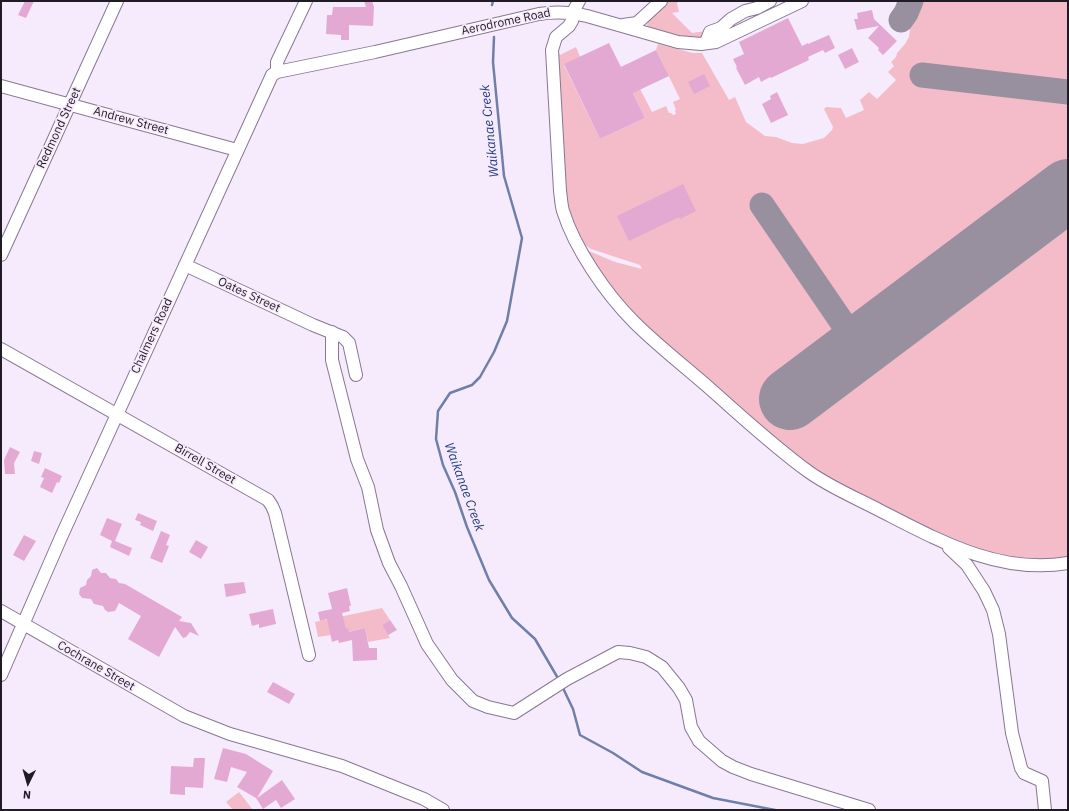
<!DOCTYPE html>
<html>
<head>
<meta charset="utf-8">
<style>
	body { margin:0 }
	#map { position:relative; width:1069px; height:811px; overflow:hidden; background:#f6ebfd; font-family:"IBM Plex Sans",sans-serif }
	canvas { display:block }
	.frame { position:absolute; inset:0; border:2px solid #211b25; pointer-events:none }
	.north { position:absolute; left:8px; top:763px; width:40px; height:40px; -webkit-text-stroke:3px #f6ebfd; paint-order:stroke; rotate:185deg; font-size:11px; font-weight:700; line-height:16px; text-align:center; color:#211b25 }
	.north::after { content:''; display:block; margin:auto; width:14px; height:18px; background:#211b25; clip-path:polygon(50% 0,100% 100%,50% 72%,0 100%) }
</style>
</head>
<body>
<div id="map">
<canvas width="1069" height="811"></canvas>
<div class="frame"></div>
<div class="north">N</div>
</div>
<script>
const ctx = document.querySelector('canvas').getContext('2d');
ctx.lineJoin = 'round';
function fillPath(path, color) {
  ctx.fillStyle = color;
  ctx.fill(path, 'evenodd');
}
function stroke(path, color, width, dash) {
  ctx.strokeStyle = color;
  ctx.lineWidth = width;
  ctx.lineCap = dash ? 'butt' : 'round';
  ctx.setLineDash(dash || []);
  ctx.stroke(path);
}
function label(font, color, halo, rows, align = 'center') {
  ctx.font = font + ' "IBM Plex Sans",sans-serif';
  ctx.lineWidth = 3.5;
  ctx.setLineDash([]);
  ctx.textBaseline = 'middle';
  ctx.strokeStyle = halo;
  ctx.fillStyle = color;
  for (const [text, x, y, turn = 0] of rows) {
    ctx.save();
    ctx.translate(x, y);
    ctx.rotate((+turn || 0) * Math.PI / 180);
    ctx.textAlign = isNaN(turn) ? turn : align;
    if (halo) ctx.strokeText(text, 0, 0);
    ctx.fillText(text, 0, 0);
    ctx.restore();
  }
}
fillPath(new Path2D(`
	M667 1H678L677 3 679 12 672 13 692 33 706 31 704 37H686L649 27 647 25 648 21Z
	M915 1H1068V561H1063L985 557 811 471 625 309 584 249 615 262 642 269 640 265 591 249 582 243 566 210 557 50 560 55 576 47 580 57 564 65 600 139 645 118 621 67 627 64 652 112 666 106 669 113H671L673 115 676 114 675 111 676 110 673 102 680 99 656 50 658 44 693 53H702L729 100 735 97 746 122 765 136 776 137 792 143 803 144 824 138 832 130 833 127 824 109 826 107 841 108 846 118 864 110 860 100 869 92 877 99 896 80 888 72 894 66 891 62 896 57 897 53 905 44 909 37 910 29 909 21Z
	M382 608 390 620 382 625 390 638 368 642 365 628 349 632 343 629 331 635 318 637 315 622Z
	M239 792 253 810H233L226 802Z`), '#f4bbc9');
stroke(new Path2D(`
	M492 5 493 1
	M494 37 493 62 504 176 522 238 507 321 494 352 480 377 472 385 450 393 438 411 436 439 443 465 455 492 467 527 489 580 512 618 535 639 559 680
	M562 686 573 709 580 735 613 753 642 772 713 798 775 810`), '#6f7fa9', 2.5);
stroke(new Path2D(`
	M901 20 906 13 911 1
	M922 75 1068 92
	M762 205 859 347`), '#98909e', 25);
stroke(new Path2D(`
	M790 399 1068 190`), '#98909e', 62);
fillPath(new Path2D(`
	M25 1H34L26 18 18 15Z
	M364 1H372L374 7 373 26 349 25V40H341V35L326 34 327 15H332L333 7H366Z
	M872 10 874 19 897 41 883 55 878 50 879 48 868 38 879 26 857 30 854 19H858L857 13Z
	M788 18 802 46 808 43V44L829 35 835 48 825 53 823 50 808 57 809 60 771 78 770 77 761 82 759 77 745 85 736 68 737 67 733 59 744 54 739 42Z
	M609 43 621 67 656 50 669 76 633 93 645 118 600 139 564 64Z
	M852 48 859 62 845 69 838 55Z
	M704 74 710 86 694 94 688 82Z
	M777 92 788 115 771 123 762 104 771 99 770 96Z
	M683 184 696 211 680 219 679 217 629 241 617 216Z
	M10 447 20 452 14 463 15 474H5L4 460Z
	M34 451 42 453 39 464 31 461Z
	M45 468 62 476 59 483 57 482 52 493 40 487 44 478 41 477Z
	M138 513 157 521 153 531 140 525 141 522 135 520Z
	M107 518 122 524 115 541 132 548 129 556 110 547 112 541 100 535Z
	M161 531 170 535 166 545 169 546 162 563 150 558Z
	M24 535 36 541 24 561 13 555Z
	M196 540 208 547 201 559 189 552Z
	M97 568 101 573H106L110 578 116 579 119 583 125 584 182 617 179 621 191 623 199 636 190 632 186 637 183 638 175 627 159 657 128 639 141 616 119 603 115 611 108 612 105 610 103 606 94 604 91 599 82 598 79 594 80 588 86 585 87 580 91 576 92 570Z
	M244 582 246 593 226 597 224 584Z
	M347 588 351 606H349L350 611 342 613 346 629 348 628 349 632 365 628 369 648H377V660L353 661 352 640 339 643 338 640 332 642 327 619 320 621 318 612 332 609 328 593Z
	M273 609 276 624 259 628V624L252 626 249 614Z
	M390 620 397 630 388 635 382 625Z
	M273 682 295 694 289 704 267 692Z
	M223 748 246 754 273 771 257 798 282 780 295 799 281 808 276 800 263 809 256 798 237 787 247 772 231 767 227 782 214 779Z
	M194 758H205L203 788 185 787V795L170 794 171 766 193 767Z`), '#e3a9d2');
const minor = new Path2D(`
	M579 1 573 12 572 21 569 26 556 37 552 50 560 191C561 197 561 204 563 211 575 249 606 294 634 322 657 345 683 365 707 386 740 415 773 446 809 472 830 487 856 498 879 510 938 540 999 575 1068 563
	M623 25 637 23 661 1
	M701 44 706 42 710 32 721 28 731 19 745 11 757 8 770 1
	M277 72V62L306 1
	M1 86 237 150
	M1 255 117 1
	M185 265 313 325 343 337 349 343 356 375
	M332 332V360L357 459 368 487 377 530 389 563 401 586 427 644 452 680 473 701 488 707 514 713 567 679 618 652 630 653 646 657 662 667 679 688 686 700 691 727 699 741 722 761 733 767 751 774 869 810
	M1 349 268 500 272 506 275 513 309 655
	M949 548 967 565 984 591 993 610 999 634 1012 733 1021 768 1024 773 1042 781 1045 810
	M1 611 184 716 230 734 342 766 424 799 443 810
	M1 675 62 535 272 75 277 72 375 52 539 14C556 11 570 12 587 16L678 42 701 44 716 42 802 1`);
stroke(minor, '#887791', 14);
stroke(minor, '#fff', 12);
label('12px', '#211b25', '#f6ebfd', [
	["Aerodrome Road",506,22,-12],
	["Andrew Street",131,121,15],
	["Redmond Street",59,128,-65],
	["Oates Street",249,295,25],
	["Chalmers Road",152,336,-65],
	["Birrell Street",205,464,30],
	["Cochrane Street",96,666,30]
]);
label('italic 13px', '#263f82', '#f6ebfd', [
	["Waikanae Creek",490,131,-96],
	["Waikanae Creek",464,487,70]
]);
</script>
</body>
</html>
